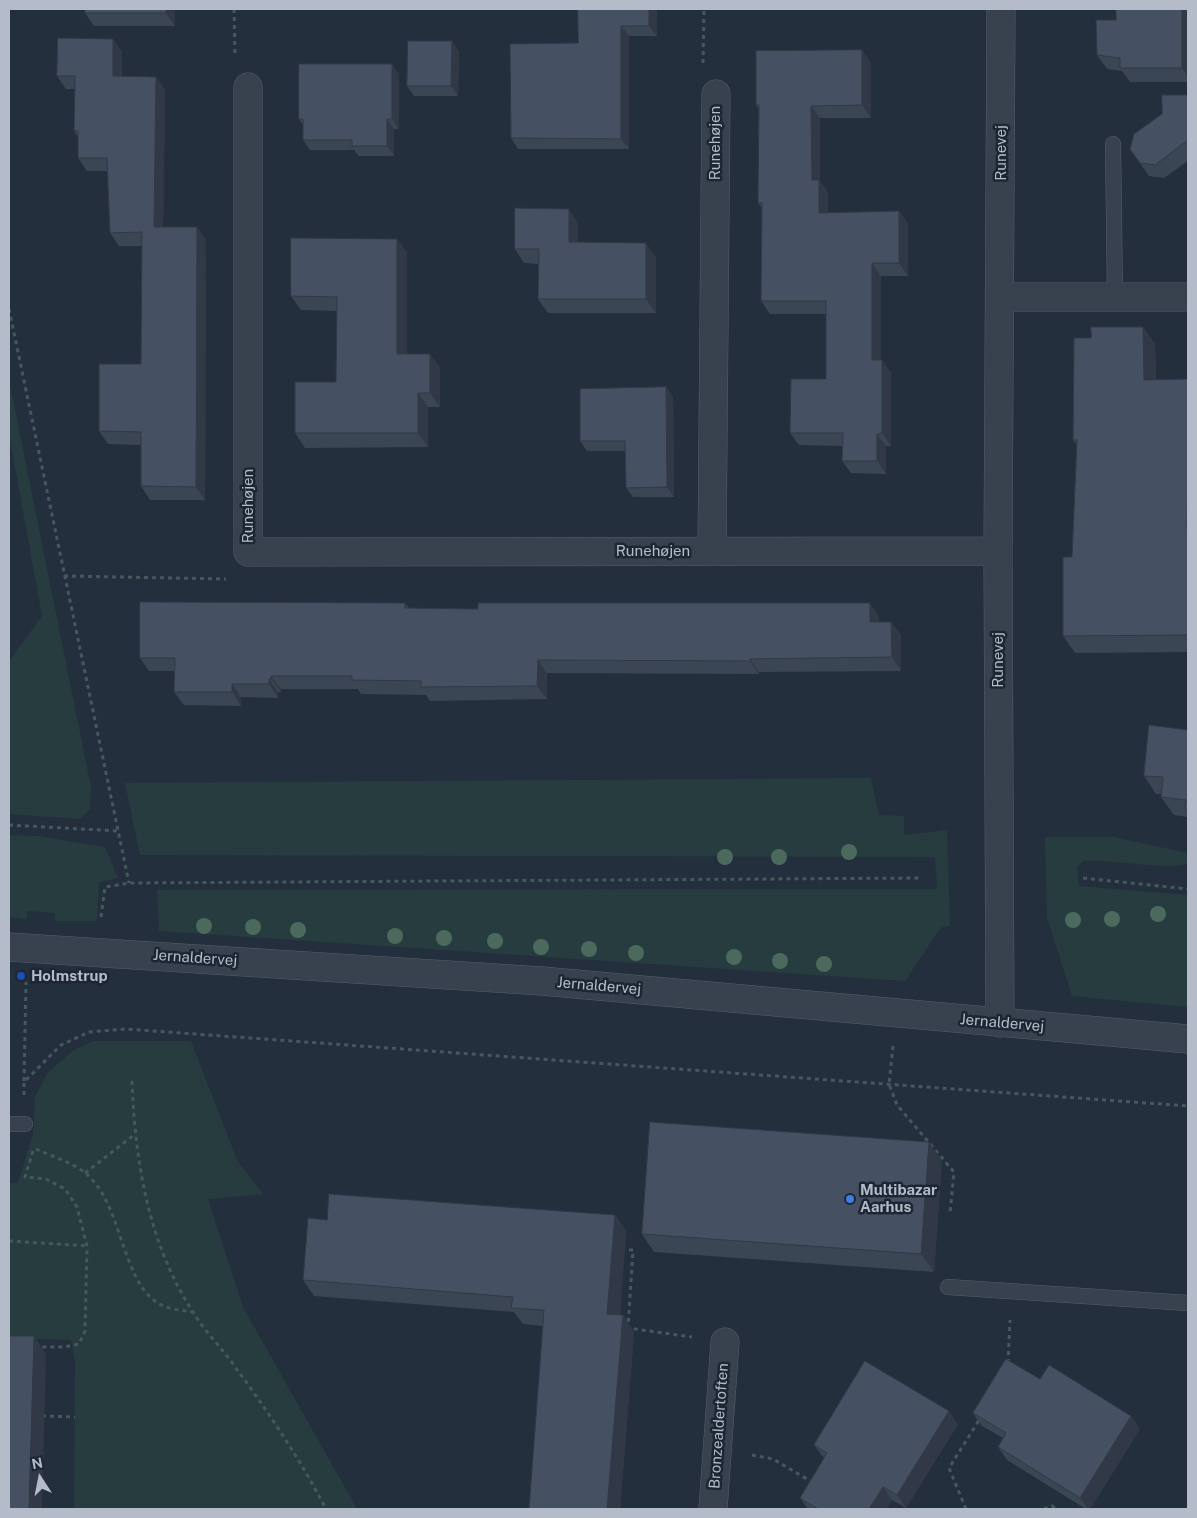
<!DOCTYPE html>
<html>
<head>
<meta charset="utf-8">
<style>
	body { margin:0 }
	#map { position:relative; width:1197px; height:1518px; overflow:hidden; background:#242f3e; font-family:"Public Sans",sans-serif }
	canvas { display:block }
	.frame { position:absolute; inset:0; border:10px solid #b4bcc9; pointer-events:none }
	.north { position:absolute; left:15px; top:1453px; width:50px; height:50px; -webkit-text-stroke:4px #1d2633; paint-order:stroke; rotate:349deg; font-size:14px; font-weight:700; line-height:20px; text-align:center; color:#b4bcc9 }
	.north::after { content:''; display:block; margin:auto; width:18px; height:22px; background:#b4bcc9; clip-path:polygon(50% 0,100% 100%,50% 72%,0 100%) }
</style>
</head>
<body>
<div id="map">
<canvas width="1197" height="1518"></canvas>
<div class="frame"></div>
<div class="north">N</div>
</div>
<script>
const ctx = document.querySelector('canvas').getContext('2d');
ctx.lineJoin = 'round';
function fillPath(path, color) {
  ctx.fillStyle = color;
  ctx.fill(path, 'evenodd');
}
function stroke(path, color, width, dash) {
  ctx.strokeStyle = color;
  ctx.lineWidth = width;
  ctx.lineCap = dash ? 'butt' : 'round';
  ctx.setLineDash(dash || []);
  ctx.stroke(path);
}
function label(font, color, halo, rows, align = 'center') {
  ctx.font = font + ' "Public Sans",sans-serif';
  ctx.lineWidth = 5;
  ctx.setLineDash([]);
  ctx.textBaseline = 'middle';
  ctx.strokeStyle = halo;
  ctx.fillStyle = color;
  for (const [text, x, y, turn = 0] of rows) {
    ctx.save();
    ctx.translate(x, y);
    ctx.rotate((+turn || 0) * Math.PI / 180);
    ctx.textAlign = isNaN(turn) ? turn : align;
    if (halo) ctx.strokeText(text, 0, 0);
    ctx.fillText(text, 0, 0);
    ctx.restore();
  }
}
fillPath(new Path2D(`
	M9 380 91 787 90 809 80 819 9 814V661L42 616 9 434Z
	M871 778 879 815 904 816V835L947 830 950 926 941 927 905 981 159 931 157 890 937 889 935 857 140 855 125 783Z
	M9 835 38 836 105 847 118 878 99 882 97 921H55V913L27 911V919L11 917 9 925Z
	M1045 837H1114L1188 853V864C1154 870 1118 859 1083 861L1077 868 1079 886 1188 895V1007L1072 996 1047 918Z
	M94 1041H191L237 1160 263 1194 208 1199 243 1307 357 1509H74L75 1361 71 1340 9 1338V1183H18L33 1134 35 1097 48 1072 74 1050Z`), '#263c3f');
const service = new Path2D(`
	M1113 144 1115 297
	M9 1124H25
	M948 1287 1188 1303`);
const minor = new Path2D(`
	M248 87V552L998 551
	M1000 297H1188
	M712 551 716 94
	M1000 1023 998 551 1001 9
	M713 1509 725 1342`);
const tertiary = new Path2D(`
	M9 947 542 981 1188 1039`);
stroke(service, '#565f6c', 16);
stroke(minor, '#565f6c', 29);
stroke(tertiary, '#565f6c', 29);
stroke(new Path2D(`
	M234 9 235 56
	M703 63 704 9
	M9 309 129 883
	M64 576 226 579
	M9 825 118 831
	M1083 878 1188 889
	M101 917 105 887 129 883 919 878
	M893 1046 889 1084 897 1105 954 1172 950 1213
	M24 1081 26 982
	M132 1081C135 1161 148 1243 193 1312 203 1329 218 1344 230 1360 265 1407 299 1457 326 1509
	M24 1095V1082L61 1045 89 1032 126 1029 1188 1106
	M36 1149C51 1156 71 1162 84 1172 122 1201 120 1276 156 1302 166 1309 180 1310 192 1312
	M33 1151 25 1177 46 1179 65 1189 77 1207 87 1246 85 1331 79 1344 64 1347H37
	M85 1173 134 1135
	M9 1241 87 1246
	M621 1250H633L628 1328 692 1337
	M1008 1363 1010 1320
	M42 1416 75 1417
	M752 1455 773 1459 812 1482
	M966 1509 949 1468 981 1417
	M1044 1509 1052 1506 1056 1509`), '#44595c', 3, [4, 4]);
stroke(service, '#38414e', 15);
stroke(minor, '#38414e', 28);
stroke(tertiary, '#38414e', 28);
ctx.fillStyle = '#4b6a5d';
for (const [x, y] of [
	[849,852],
	[725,857],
	[779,857],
	[1158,914],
	[1112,919],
	[1073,920],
	[204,926],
	[253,927],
	[298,930],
	[395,936],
	[444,938],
	[495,941],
	[541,947],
	[589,949],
	[636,953],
	[734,957],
	[780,961],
	[824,964]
]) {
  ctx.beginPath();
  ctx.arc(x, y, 8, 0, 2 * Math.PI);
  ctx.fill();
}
fillPath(new Path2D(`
	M85 9H175V26H94L85 13Z
	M578 9H657V36H629V149H518L511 138 578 43Z
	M1188 9V82H1130L1122 71 1107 69 1097 55 1116 20Z
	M113 39 122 52V76L156 77 165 90 163 227H197L206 240 205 500H150L141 486V445L108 444 99 431 141 364 142 246H119L110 233 107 171H87L78 158V137L74 131 75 89H66L57 76Z
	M862 50 871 63V118H820V181L828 193V213L899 211 908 224V276H881V360H882L891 373V446H886V474L851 473 842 461V446L799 445 790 433 826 379V314H770L761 301 762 208 758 203 759 110 756 105Z
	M459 51 458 96H414L407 86Z
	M399 74V129H394V156H359L354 150H310L303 140V125L299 119Z
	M1188 95V161L1164 178 1149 176 1130 149Z
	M578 223V242L656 257V313H548L538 299V264L524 263 515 249Z
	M397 239 407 253V354H430L440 368V407H428V447L305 448 295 433 336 382 337 311 301 310 291 296Z
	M1143 327 1155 344 1156 380 1188 379V652L1075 653 1063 636 1072 557 1077 445 1073 440 1091 338Z
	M666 387 673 397 674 497H633L626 488V451H587L580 441Z
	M405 603 409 608 879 617V622H891L901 635V671L759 672V674L547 673V699L430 701 426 695 361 694 358 689H281V692H278V698L241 697V706L184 705 174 692V671H149L140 658Z
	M1188 730V817L1174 815 1161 797V794H1156L1144 776Z
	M942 1160 934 1272 654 1252 642 1234Z
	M615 1215 626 1231 620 1315H623L634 1332 620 1509H529L543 1326 523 1324 514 1312 314 1296 303 1280 327 1220Z
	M1040 1379 1140 1429 1090 1509H1086L1007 1460 998 1447 1003 1438 982 1426 973 1413Z
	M958 1424 906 1508 892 1500 887 1509H808L800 1498 824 1458 814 1445Z`), '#3b4654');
fillPath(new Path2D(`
	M166 9H175V26L166 13Z
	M649 9H657V36L649 26Z
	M1182 9H1188V77L1182 68Z
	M621 26 629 36V149L621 139Z
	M113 39 122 52V89L113 76Z
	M452 41 459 51 458 96 451 86Z
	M862 50 871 63V118L862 105Z
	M392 64 399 74V129L392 119Z
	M156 77 165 90 163 240 154 227Z
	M811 106 820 118V181L828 193V226L819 213 812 180Z
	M387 119 394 129V156L387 146Z
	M569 209 578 223 579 256 569 242Z
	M899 211 908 224V276L899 263Z
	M197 227 206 240 205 500 196 487Z
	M397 239 407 253V368L397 354Z
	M646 243 656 257V313L646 299Z
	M872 263 881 276V373L872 360Z
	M1143 327 1155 344 1156 397 1144 380Z
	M430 354 440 368V407L430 393Z
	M882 360 891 373V446L882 433Z
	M666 387 673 397 674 497 667 487Z
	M418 393 428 407V447L418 433Z
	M877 434 886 446V474L877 461Z
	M1188 470V531L1187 529Z
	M870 603 879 617 880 636 870 622Z
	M891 622 901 635V671L892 657Z
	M750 659 759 672V674L750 661Z
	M538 660 547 673V699L537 686Z
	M271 676 281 689V692L271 679Z
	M269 679 278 692V698L269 684Z
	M232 684 241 697V706L232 692Z
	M929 1142 942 1160 934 1272 921 1254Z
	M615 1215 626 1231 619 1330 607 1314Z
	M623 1315 634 1332 620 1509H607Z
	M34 1336 46 1354 42 1509H29Z
	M949 1411 958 1424 906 1508 897 1495Z
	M1131 1416 1140 1429 1090 1509H1088L1080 1498Z
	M883 1487 892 1500 887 1509H869Z`), '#303945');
const building = new Path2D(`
	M85 9H166V13H85Z
	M578 9H649V26H621V139L511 138 510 44 578 43Z
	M1116 9H1182V68H1120V58L1097 55 1096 20H1116Z
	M58 38 113 39V76L156 77 154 227H197L196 487 141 486V432L99 431V364H141L142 232 110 233 107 158H78V131H74L75 76H57Z
	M408 41H452L451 86H407Z
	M862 50V105L811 106 812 180H819V213L899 211V263H872V360H882V433L877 434V461H842L843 433H790L791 379H826V301H761L762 203H758L759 105H756V51Z
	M299 64H392V119H387V146H352V140H303V119H299Z
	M1162 95H1188V140L1155 165 1140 163 1130 149 1134 134 1162 114Z
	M515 208 569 209V242L646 243V299H538L539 249H515Z
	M291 238 397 239V354H430V393H418V433H295V382H336L337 297 291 296Z
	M1091 327H1143L1144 380 1188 379V470L1187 529H1188V635L1063 636V557H1072L1077 440H1073L1074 338H1091Z
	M666 387 667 487 626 488 625 441H580V389Z
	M140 602 405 603V608L478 609V603H870V622H891L892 657 750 659V661L538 660 537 686 421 687V681L352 680V676H271V679H269V684H232V692H174L175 658H140Z
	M1149 725 1188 730V810L1185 809 1186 800 1161 797 1163 777 1144 776Z
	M650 1122 929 1142 921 1254 642 1234Z
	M329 1194 615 1215 607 1314 623 1315 607 1509H529L544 1310 511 1308 513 1297 303 1280 308 1218 327 1220Z
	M9 1336H34L29 1509H9Z
	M1006 1359 1040 1379 1049 1365 1131 1416 1080 1498 998 1447 1006 1433 973 1413Z
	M865 1361 949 1411 897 1495 883 1487 869 1509H818L800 1498 827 1453 814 1445Z`);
fillPath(building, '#455162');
stroke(building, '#303945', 1);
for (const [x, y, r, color] of [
	[21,976,5,"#1a4fb4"],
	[850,1199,5,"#3f7fe0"]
]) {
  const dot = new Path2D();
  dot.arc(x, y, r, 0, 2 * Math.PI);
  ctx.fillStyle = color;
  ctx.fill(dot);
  stroke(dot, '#1d2633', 2);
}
label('15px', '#b4bcc9', '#1d2633', [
	["Runehøjen",715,143,-90],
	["Runevej",1001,153,-90],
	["Runehøjen",248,506,-90],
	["Runehøjen",653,551],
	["Runevej",998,660,-90],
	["Jernaldervej",195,958,4],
	["Jernaldervej",599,986,5],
	["Jernaldervej",1002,1023,5],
	["Bronzealdertoften",719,1426,-86]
]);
label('bold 15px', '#b4bcc9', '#1d2633', [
	["Holmstrup",31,976],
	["Multibazar",860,1190],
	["Aarhus",860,1207]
], 'left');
</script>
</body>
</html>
